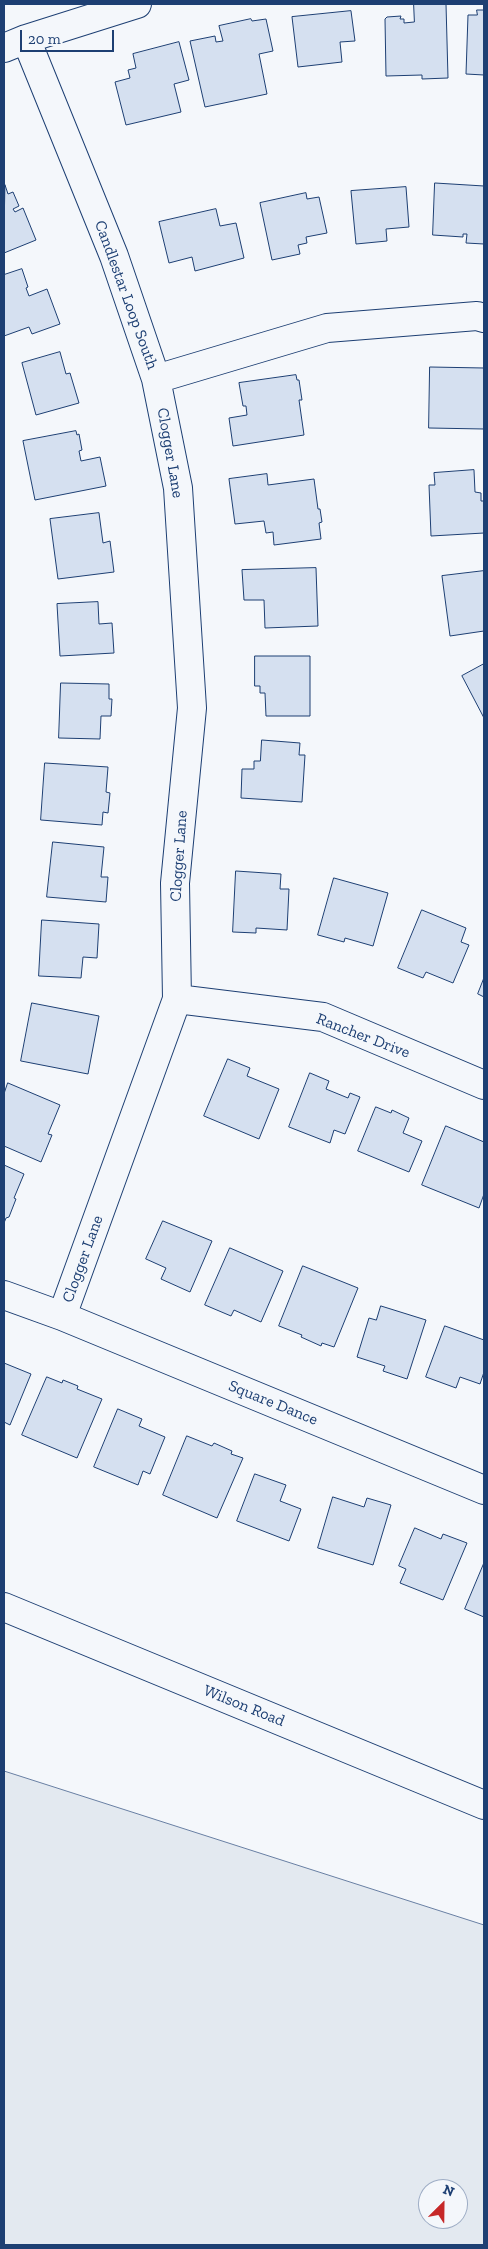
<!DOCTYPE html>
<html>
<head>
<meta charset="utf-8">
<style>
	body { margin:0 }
	#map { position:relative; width:488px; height:2249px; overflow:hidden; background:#f4f7fb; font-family:"Zilla Slab",serif }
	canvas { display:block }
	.frame { position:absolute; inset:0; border:5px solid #1d3f73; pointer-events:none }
	.north { position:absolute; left:418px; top:2179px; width:50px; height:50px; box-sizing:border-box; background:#f4f7fb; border:1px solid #9eadc5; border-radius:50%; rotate:23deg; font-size:14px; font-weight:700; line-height:20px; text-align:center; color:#1d3f73 }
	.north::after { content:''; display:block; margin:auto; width:18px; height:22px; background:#c62828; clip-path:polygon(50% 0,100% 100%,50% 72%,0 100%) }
	.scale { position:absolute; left:20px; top:30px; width:94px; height:22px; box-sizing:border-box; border:2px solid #1d3f73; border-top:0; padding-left:6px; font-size:15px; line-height:18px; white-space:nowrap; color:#1d3f73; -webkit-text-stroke:4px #f4f7fb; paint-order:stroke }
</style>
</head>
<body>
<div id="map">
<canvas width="488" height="2249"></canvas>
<div class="frame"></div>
<div class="north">N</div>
<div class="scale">20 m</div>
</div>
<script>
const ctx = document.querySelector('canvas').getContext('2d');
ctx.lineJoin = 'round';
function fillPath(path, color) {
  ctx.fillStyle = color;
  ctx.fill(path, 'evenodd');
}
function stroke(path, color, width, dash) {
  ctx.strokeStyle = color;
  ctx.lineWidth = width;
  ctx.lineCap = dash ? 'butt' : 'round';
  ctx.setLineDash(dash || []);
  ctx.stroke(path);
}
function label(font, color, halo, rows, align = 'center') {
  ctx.font = font + ' "Zilla Slab",serif';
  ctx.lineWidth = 4;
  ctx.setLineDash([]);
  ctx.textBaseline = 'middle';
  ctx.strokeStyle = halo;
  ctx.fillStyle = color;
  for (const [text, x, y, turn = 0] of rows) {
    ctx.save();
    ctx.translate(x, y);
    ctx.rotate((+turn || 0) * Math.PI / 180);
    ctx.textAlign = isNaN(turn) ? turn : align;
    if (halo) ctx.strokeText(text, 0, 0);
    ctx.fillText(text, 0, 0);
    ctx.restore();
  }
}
const green = new Path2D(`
	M4 1771 484 1925V2245H4ZM428 2189H458V2219H428Z`);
fillPath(green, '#e3e9f0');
stroke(green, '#687fa3', 1);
const building = new Path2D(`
	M414 4H446L448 78 422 79V75L386 76 385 19 387 17 401 16 400 19H404V23L414 22Z
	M477 10H484V75L466 74 468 15H477Z
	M351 11 355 41 340 42 342 62 298 67 292 17Z
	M251 19 252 21 266 19 273 51 259 54 267 94 205 107 190 41 215 36 216 42 223 41 219 26Z
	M179 42 189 80 174 84 181 112 126 125 115 82 130 78 128 70 136 68 133 54Z
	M435 183 484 186V244L466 243 467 234H463V237L433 235Z
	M5 185 8 194 13 192 19 206 13 209 15 212 23 208 36 240 4 253Z
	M406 187 409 227 386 229 387 241 356 244 351 191Z
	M306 193 307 199 319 197 327 233 306 237 307 243 298 245 300 254 272 260 260 203Z
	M216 209 220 226 236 223 244 258 195 271 192 257 169 263 159 222Z
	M22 269 28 287 26 288 29 296 47 289 60 324 32 334 29 327 4 336V275Z
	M60 352 66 374 70 373 79 403 36 415 22 363Z
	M430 367 484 368V429L429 428Z
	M296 375 297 380H299L302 400H299L304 435 233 446 229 418 247 415 246 406H243L239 383Z
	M76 431 77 435 79 434 82 450 79 451 81 461 100 457 106 486 35 500 23 441Z
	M474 470 475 492 481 493V501H484V533L431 536 429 485H435L434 473Z
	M267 474 268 485 314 479 318 509H320L322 522 319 523 321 539 274 545 273 532 266 533 264 521 235 524 229 479Z
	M99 513 103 543 110 541 114 572 58 579 50 519Z
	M316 568 318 626 265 628 264 600H244L242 570Z
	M484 571V631L450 636 442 576Z
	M98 602 99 624 112 623 114 653 60 656 57 604Z
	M255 656H310V716H266L265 693H260V686H255Z
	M484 664V718L462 676Z
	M61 683 109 684V699H112L111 716H101L100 739 59 738Z
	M262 740 300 743 299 755H305L302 802 241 798 242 769H254V761H260Z
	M45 763 108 767 106 792 110 793 108 813 103 812 102 825 41 820Z
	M53 842 104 847 101 877H108L106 902 47 897Z
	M236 871 281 874 280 889H289L287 930 256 928V933L233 932Z
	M334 878 388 893 373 946 345 938 344 942 318 935Z
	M422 910 466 928 461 942 469 945 453 983 426 972 423 978 398 968Z
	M42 920 99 924 97 958 83 957 81 978 39 976Z
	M484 978V997L478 994Z
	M32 1003 99 1016 88 1074 21 1061Z
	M228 1059 250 1068 247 1076 279 1089 259 1139 204 1116Z
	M310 1073 329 1081 326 1089 348 1098 350 1093 360 1097 345 1134 334 1130 330 1143 289 1127Z
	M8 1083 60 1105 48 1134 52 1135 41 1162 4 1146V1094Z
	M376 1107 391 1113 392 1110 409 1118 403 1133 422 1141 409 1172 358 1151Z
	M446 1126 484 1142V1194L479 1208 422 1185Z
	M4 1165 24 1174 14 1198 16 1199 9 1217 6 1218 4 1223Z
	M163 1221 212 1241 190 1292 161 1279 166 1268 146 1259Z
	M230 1248 283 1271 261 1322 234 1310 231 1316 205 1305Z
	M303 1266 358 1288 334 1347 322 1343 321 1346 301 1337 302 1335 279 1326Z
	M381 1306 426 1320 407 1379 383 1371 385 1366 357 1357 369 1318 376 1320Z
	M445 1326 484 1340V1372L480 1384 460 1377 456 1388 426 1377Z
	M4 1363 31 1374 10 1425 4 1422Z
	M47 1377 62 1383 63 1380 78 1386 77 1389 102 1399 77 1458 22 1435Z
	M118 1409 142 1419 139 1426 165 1437 150 1474 143 1471 138 1485 94 1467Z
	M187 1436 212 1446 214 1443 232 1451 231 1454 243 1458 217 1518 163 1495Z
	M255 1474 286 1485 280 1501 301 1509 289 1541 237 1521Z
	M333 1497 364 1507 367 1498 391 1505 373 1565 318 1548Z
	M415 1528 441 1539 443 1534 467 1543 443 1600 400 1583 406 1569 399 1566Z
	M484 1563V1617L465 1609Z`);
fillPath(building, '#d5e0f0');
stroke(building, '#1d3f73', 1);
const street = new Path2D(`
	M26 39 114 256 156 379 327 328 477 316 484 318
	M4 48 26 39 137 4
	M177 999 323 1017 484 1085
	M4 1295 62 1316 484 1490
	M62 1316 177 999 175 883 192 708 178 488 156 379
	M4 1607 484 1805`);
stroke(street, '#1d3f73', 30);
stroke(street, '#f4f7fb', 28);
label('16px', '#1d3f73', '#f4f7fb', [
	["Candlestar Loop South",126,295,70],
	["Clogger Lane",170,453,80],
	["Clogger Lane",179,856,-86],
	["Rancher Drive",363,1036,21],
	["Clogger Lane",83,1259,-70],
	["Square Dance",273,1403,22],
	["Wilson Road",244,1706,22]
]);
</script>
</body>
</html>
